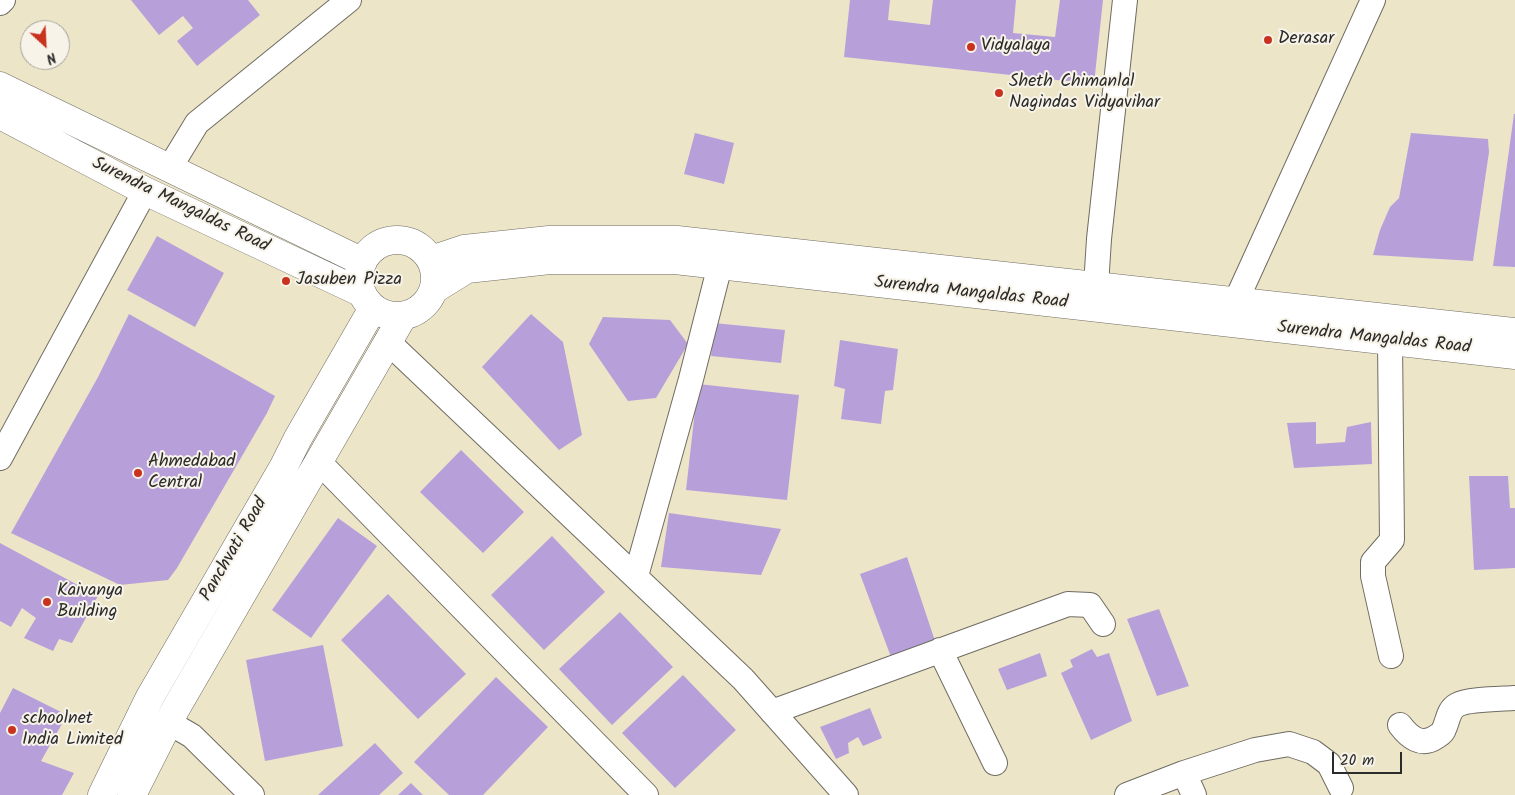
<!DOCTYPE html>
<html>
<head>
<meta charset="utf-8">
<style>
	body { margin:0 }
	#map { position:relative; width:1515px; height:795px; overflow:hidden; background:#ede5c8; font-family:Kalam,sans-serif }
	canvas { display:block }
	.north { position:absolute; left:20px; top:20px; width:50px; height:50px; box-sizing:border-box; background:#f7f3e8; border:1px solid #a5a39c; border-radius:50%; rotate:155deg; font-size:14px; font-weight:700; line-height:20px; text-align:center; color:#2b2b2b }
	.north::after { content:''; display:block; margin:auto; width:18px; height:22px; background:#c8321e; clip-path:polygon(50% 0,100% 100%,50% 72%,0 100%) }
	.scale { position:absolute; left:1332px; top:752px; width:70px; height:22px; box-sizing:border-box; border:2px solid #2b2b2b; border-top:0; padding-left:6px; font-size:15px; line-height:18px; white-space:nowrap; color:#2b2b2b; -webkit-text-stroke:4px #f7f3e8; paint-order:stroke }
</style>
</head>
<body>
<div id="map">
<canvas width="1515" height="795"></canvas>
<div class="north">N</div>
<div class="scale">20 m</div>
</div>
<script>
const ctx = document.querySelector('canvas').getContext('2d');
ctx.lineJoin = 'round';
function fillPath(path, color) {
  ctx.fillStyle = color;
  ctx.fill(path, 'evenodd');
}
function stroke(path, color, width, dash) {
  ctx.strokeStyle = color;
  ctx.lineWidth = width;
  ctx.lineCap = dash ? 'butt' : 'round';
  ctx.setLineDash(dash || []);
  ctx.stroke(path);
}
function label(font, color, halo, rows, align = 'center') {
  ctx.font = font + ' Kalam,sans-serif';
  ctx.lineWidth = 4;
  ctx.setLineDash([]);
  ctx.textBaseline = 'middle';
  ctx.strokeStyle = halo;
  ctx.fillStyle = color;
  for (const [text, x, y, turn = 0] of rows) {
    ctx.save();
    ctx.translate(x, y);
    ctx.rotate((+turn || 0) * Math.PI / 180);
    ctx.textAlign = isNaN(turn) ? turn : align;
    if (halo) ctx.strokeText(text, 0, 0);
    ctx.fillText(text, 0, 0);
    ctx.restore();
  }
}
fillPath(new Path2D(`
	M131 0H248L260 15 197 66 177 41 193 28 183 16 159 35Z
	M850 0H890L888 20 930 25 933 0H1016L1013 33 1055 37 1060 0H1103L1094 84 844 57Z
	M1514 114H1515V267L1493 266Z
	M695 133 734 143 724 184 684 174Z
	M1411 133 1488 139 1489 152 1473 261 1373 255 1380 230 1390 207 1399 198Z
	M157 236 224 273 195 327 127 290Z
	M129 314 275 396 267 413 177 568 168 580 120 585 11 533 98 377Z
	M531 314 563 342 582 435 559 450 482 367Z
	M603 317 670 320 688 344 656 398 628 401 589 344Z
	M714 323 785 330 781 363 711 356Z
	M840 340 898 349 893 390 885 391 881 424 841 419 845 389 834 386Z
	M698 384 799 395 787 500 686 490Z
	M1316 422V444L1345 442 1347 427 1371 422 1372 464 1294 468 1287 423Z
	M461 450 524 512 483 553 420 492Z
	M1469 476H1508L1510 508H1515V568L1474 570Z
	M669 513 781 529 761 575 661 567Z
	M338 518 377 546 311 638 272 610Z
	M552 536 605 592 544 650 491 595Z
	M0 543 98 596 72 643 59 639 53 651 24 638 36 618 22 608 11 627 0 621Z
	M907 557 935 641 891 657 860 574Z
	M388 594 466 674 418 719 341 640Z
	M1159 609 1189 686 1157 696 1127 619Z
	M620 612 673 667 612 725 559 669Z
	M323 645 343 746 265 761 246 660Z
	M1092 649 1097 657 1109 653 1132 721 1091 740 1061 673 1073 667 1070 660Z
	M1040 653 1047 676 1007 690 998 669Z
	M683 675 736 730 675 788 622 733Z
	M496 677 548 727 483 795H449L414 762Z
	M13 688 67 715 41 761 74 773 62 795H0V713Z
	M870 708 882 738 863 746 858 737 848 743 849 753 836 759 820 727Z
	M375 743 403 773 379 795H318Z
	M411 783 423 795H398Z`), '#b7a0da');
const minor = new Path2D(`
	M0 3 3 0
	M169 169 197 123 349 0
	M1096 286 1099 239 1125 0
	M1236 301 1373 0
	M387 341 743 679 846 795
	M1390 341 1392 540 1373 562V576L1391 656
	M0 458 145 191
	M318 461 646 795
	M636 576 691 379 720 265
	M940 650 995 763
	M772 712 1068 604 1090 605 1103 624
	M168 722 192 736 252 795
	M1400 725C1409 737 1421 747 1436 737 1439 735 1443 733 1444 729 1448 721 1448 710 1457 705 1468 699 1501 699 1515 698
	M1184 773 1194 795
	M1127 795 1184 773 1255 750 1289 744 1313 752 1329 764 1341 788`);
const major = new Path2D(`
	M0 86 363 262
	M0 115 145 191 362 293
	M359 278a38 38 0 1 1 76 0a38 38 0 1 1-76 0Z
	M431 260 464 249 549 240H677L1515 332
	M433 290 467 269 550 260H675L1515 355
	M102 795 150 697 284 466 298 438 373 308
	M132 795 175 710 403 316`);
stroke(minor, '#6f6c62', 26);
stroke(major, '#6f6c62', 29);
stroke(minor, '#fff', 24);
stroke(major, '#fff', 28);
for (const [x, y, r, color] of [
	[1268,40,5,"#c8321e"],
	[971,47,5,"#c8321e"],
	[999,93,5,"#c8321e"],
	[286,281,5,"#c8321e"],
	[138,473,5,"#c8321e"],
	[47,602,5,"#c8321e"],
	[12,730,5,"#c8321e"]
]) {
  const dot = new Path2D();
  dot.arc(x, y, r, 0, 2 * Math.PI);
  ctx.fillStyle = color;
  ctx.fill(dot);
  stroke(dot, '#f7f3e8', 2);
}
label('18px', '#2b2b2b', '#f7f3e8', [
	["Derasar",1278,40],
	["Vidyalaya",981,47],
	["Sheth Chimanlal",1009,83],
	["Nagindas Vidyavihar",1009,104],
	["Jasuben Pizza",296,281],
	["Ahmedabad",148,463],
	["Central",148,484],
	["Kaivanya",57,592],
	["Building",57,613],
	["schoolnet",22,720],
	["India Limited",22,741]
], 'left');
label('18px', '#2b2b2b', '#f7f3e8', [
	["Surendra Mangaldas Road",180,206,26],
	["Surendra Mangaldas Road",971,294,6],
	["Surendra Mangaldas Road",1374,339,6],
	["Panchvati Road",235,550,-60]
]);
</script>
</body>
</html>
